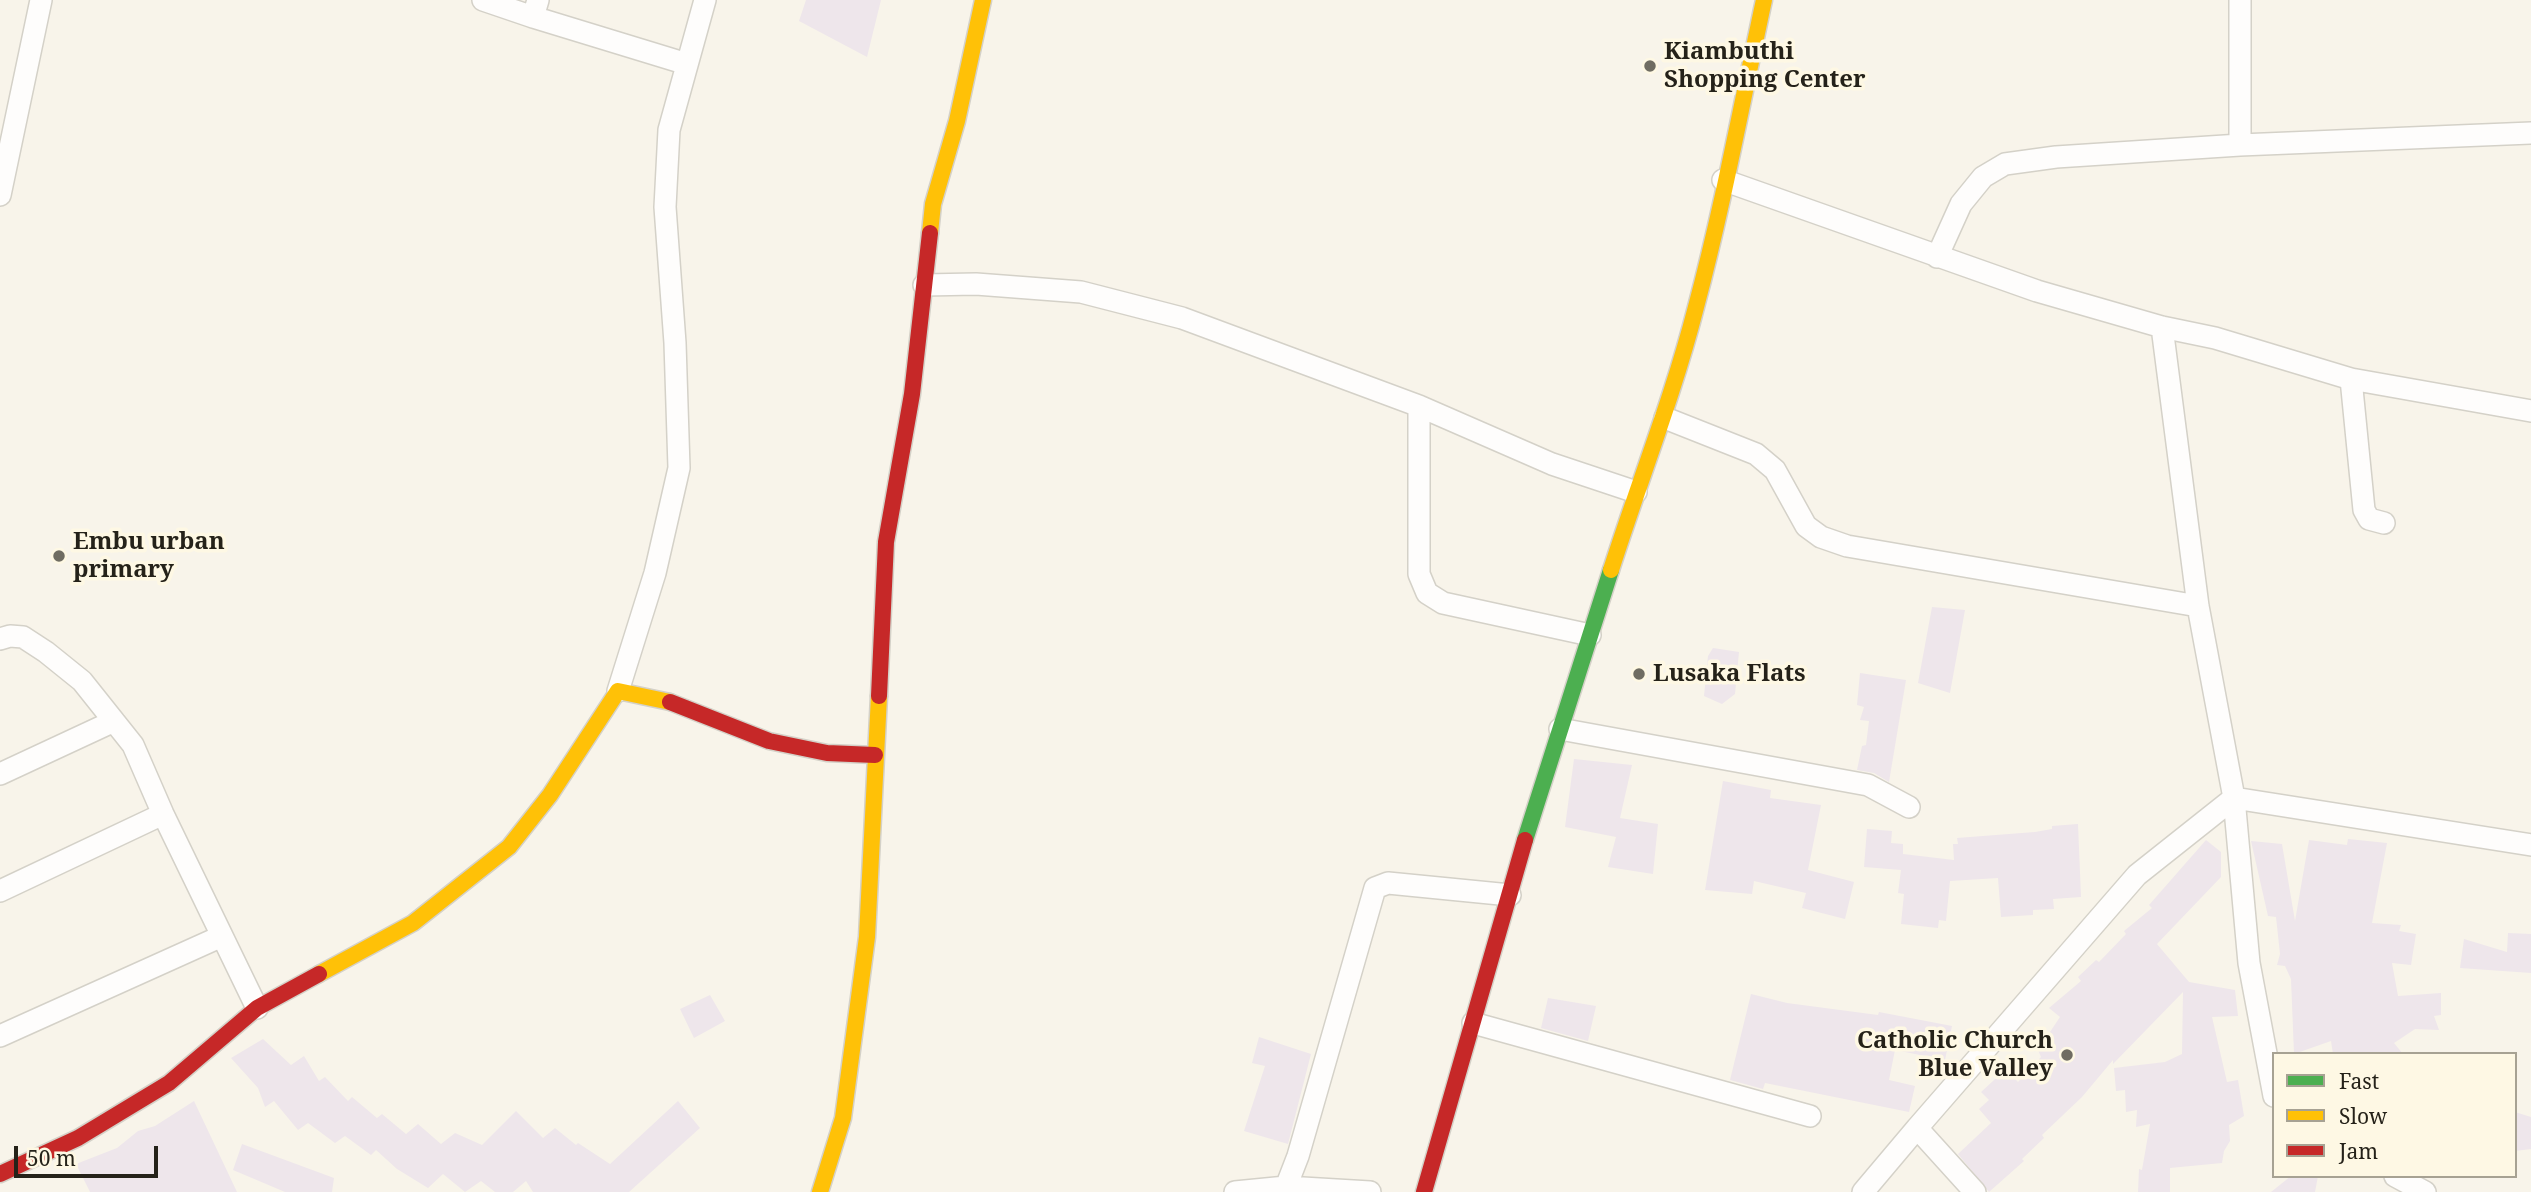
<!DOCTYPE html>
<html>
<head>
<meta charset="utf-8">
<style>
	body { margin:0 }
	#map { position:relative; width:2531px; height:1192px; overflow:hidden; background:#f8f4ea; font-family:"Noto Serif",serif }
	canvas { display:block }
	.legend { position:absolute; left:2272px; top:1052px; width:245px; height:126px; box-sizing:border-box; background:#fef8e4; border:2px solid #a7a293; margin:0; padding:9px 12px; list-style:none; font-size:21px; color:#252219 }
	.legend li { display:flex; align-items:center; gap:14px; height:35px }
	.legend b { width:35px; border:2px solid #a7a293 }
	.scale { position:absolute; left:14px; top:1146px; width:144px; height:32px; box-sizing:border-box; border:4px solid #252219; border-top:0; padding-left:9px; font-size:21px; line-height:24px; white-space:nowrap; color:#252219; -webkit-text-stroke:5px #fef8e4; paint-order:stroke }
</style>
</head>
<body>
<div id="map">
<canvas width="2531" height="1192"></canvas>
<ul class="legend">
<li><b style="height:9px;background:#4caf50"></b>Fast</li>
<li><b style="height:9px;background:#ffc107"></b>Slow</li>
<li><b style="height:9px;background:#c62828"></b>Jam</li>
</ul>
<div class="scale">50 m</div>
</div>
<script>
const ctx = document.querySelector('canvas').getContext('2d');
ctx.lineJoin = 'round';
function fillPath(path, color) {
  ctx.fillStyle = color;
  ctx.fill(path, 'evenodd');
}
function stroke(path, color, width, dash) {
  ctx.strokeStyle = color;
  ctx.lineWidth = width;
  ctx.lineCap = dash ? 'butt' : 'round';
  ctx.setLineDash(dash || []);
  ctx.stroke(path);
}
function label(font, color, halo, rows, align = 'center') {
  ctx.font = font + ' "Noto Serif",serif';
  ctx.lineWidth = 7;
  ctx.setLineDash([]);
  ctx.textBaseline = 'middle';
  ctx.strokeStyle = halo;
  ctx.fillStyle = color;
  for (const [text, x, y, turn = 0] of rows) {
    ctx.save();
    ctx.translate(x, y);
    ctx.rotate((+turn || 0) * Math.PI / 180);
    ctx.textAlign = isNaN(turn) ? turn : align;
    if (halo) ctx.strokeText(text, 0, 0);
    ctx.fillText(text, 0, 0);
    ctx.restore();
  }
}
fillPath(new Path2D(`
	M806 0H881L867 57 799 21Z
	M1932 607 1965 610 1950 693 1918 683Z
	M1713 648 1739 652 1735 694 1722 704 1704 696 1708 656Z
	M1860 673 1906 680 1889 782 1874 773 1857 770 1862 746 1866 745 1869 721 1860 720 1864 707 1857 705Z
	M1574 759 1632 765 1620 818 1658 824 1653 874 1608 867 1616 837 1565 827Z
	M1723 781 1771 790 1770 798 1821 805 1808 870 1854 882 1845 919 1802 908 1806 893 1754 881 1752 894 1705 890Z
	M2078 824 2081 897 2053 899 2054 909 2033 910V915L2001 917 1998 878 1950 881 1946 921 1939 920 1938 928 1901 924 1904 894 1898 893 1901 870 1864 867 1867 829 1892 831 1891 843 1903 844V854L1954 860 1953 844H1958L1957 838 2035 832 2052 829V826Z
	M2348 839 2387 843 2372 923 2401 925 2399 931 2416 934 2411 965 2392 963 2398 996 2441 993V1015L2434 1016 2439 1030 2415 1029 2394 1043 2403 1054H2333L2331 1041 2294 1054 2291 979 2285 966 2277 965 2280 954 2276 917 2268 916 2251 841 2282 844 2295 921 2309 840 2347 845Z
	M2206 840 2221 852V877L2157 944 2189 982 2235 990 2238 1016 2212 1017 2227 1082 2238 1080 2244 1116 2229 1125 2230 1141 2224 1151 2222 1163 2170 1168V1192H2138L2139 1169 2142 1170 2150 1124 2136 1127 2137 1110 2126 1112 2125 1090 2116 1091 2114 1068 2165 1062 2182 1054 2183 992 2113 1064V1060L2082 1097 2042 1135 2044 1138 2022 1159 2024 1161 1989 1192 1958 1154 1991 1123 1979 1109 1989 1100 1981 1092 2006 1069 2018 1082 2041 1057 2038 1050 2060 1017 2049 1008 2081 981 2078 977 2096 960 2099 962 2126 934 2124 931 2152 908 2149 905Z
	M2508 933 2531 934V973L2460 968 2464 939 2507 952Z
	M1751 994 1787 1003 1878 1015 1879 1012 1952 1026 1945 1060 1895 1050 1889 1080 1915 1086 1909 1112 1765 1083 1763 1089 1730 1080Z
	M710 995 725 1021 694 1038 680 1009Z
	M1548 998 1596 1006 1588 1041 1541 1028Z
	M1259 1037 1311 1054 1288 1144 1244 1131 1265 1066 1252 1063Z
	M263 1039 291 1065 304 1056 319 1081 325 1077 348 1101 352 1097 377 1118 382 1114 406 1134 418 1124 441 1144 455 1133 482 1145 516 1111 543 1138 555 1128 576 1145 578 1143 610 1164 678 1101 700 1128 629 1192H533L526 1181 513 1192H495L481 1181 465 1192 443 1174 428 1188 397 1169 376 1150 371 1155 345 1136 335 1143 308 1123 298 1130 274 1101 265 1107 258 1088 231 1058Z
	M194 1101 237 1192H90L76 1164 117 1148 138 1131 155 1126Z
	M2515 1112 2531 1117V1149L2515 1151Z
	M242 1144 334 1178 332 1192H285L233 1170Z
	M2291 1176H2318L2315 1192H2271Z`), '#eee6eb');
const street = new Path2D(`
	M483 0 533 17
	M538 0 533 17 687 64
	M2240 0V145
	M1723 180 2037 291 2162 327 2215 338 2351 379 2531 411
	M0 195 41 0
	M1937 257 1961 204 1983 177 2005 164 2056 157 2240 145 2531 133
	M924 285 976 284 1081 292 1182 318 1419 406 1552 464 1636 492
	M2162 327 2198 606 2234 798 2249 963 2274 1096
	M2351 379 2364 510 2369 519 2384 523
	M1419 406V574L1427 593 1443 603 1590 635
	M1665 418 1756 454 1775 470 1806 526 1821 537 1847 546 2198 606
	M0 639 10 636 23 637 46 652 82 681 133 745 163 814 257 1008
	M618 691 655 573 679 468 675 343 665 207 669 130 705 0
	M1560 729 1868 785 1909 807
	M0 774 114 721
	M0 891 163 814
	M1473 1023 1810 1116
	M0 1036 222 936
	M2395 1176 2425 1192
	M1286 1187 1298 1156 1375 888 1388 883 1510 895
	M1235 1192 1286 1187 1370 1192
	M1863 1192 1917 1128
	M1975 1192 1917 1128 2137 875 2234 798 2531 845`);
const fast = new Path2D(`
	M1525 840 1611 570`);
const slow = new Path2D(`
	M930 233 933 204 957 121 983 0
	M1611 570C1639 482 1673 397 1696 307 1723 206 1742 102 1764 0
	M319 974 413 923 509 847 550 795 618 691 670 702
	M820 1192 843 1118 867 937 879 696`);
const jam = new Path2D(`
	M879 696 886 542 912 394 930 233
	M670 702 769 741 827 753 875 755
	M0 1174 78 1138 169 1083 257 1008 319 974
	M1424 1192 1525 840`);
stroke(street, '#d4d1c8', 24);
stroke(fast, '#d4d1c8', 19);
stroke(slow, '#d4d1c8', 19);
stroke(jam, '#d4d1c8', 19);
stroke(street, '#fefdfc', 21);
stroke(fast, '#4caf50', 16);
stroke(slow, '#ffc107', 16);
stroke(jam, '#c62828', 16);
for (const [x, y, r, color] of [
	[1650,66,7,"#6f6c62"],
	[59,556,7,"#6f6c62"],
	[1639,674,7,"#6f6c62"],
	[2067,1055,7,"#6f6c62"]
]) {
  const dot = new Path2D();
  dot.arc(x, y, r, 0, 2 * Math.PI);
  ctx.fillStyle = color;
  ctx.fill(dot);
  stroke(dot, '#fef8e4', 2.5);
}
label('bold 24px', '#252219', '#fef8e4', [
	["Kiambuthi",1664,52],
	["Shopping Center",1664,80],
	["Embu urban",73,542],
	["primary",73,570],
	["Lusaka Flats",1653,674],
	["Catholic Church",2053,1041,"right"],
	["Blue Valley",2053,1069,"right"]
], 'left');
</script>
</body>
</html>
